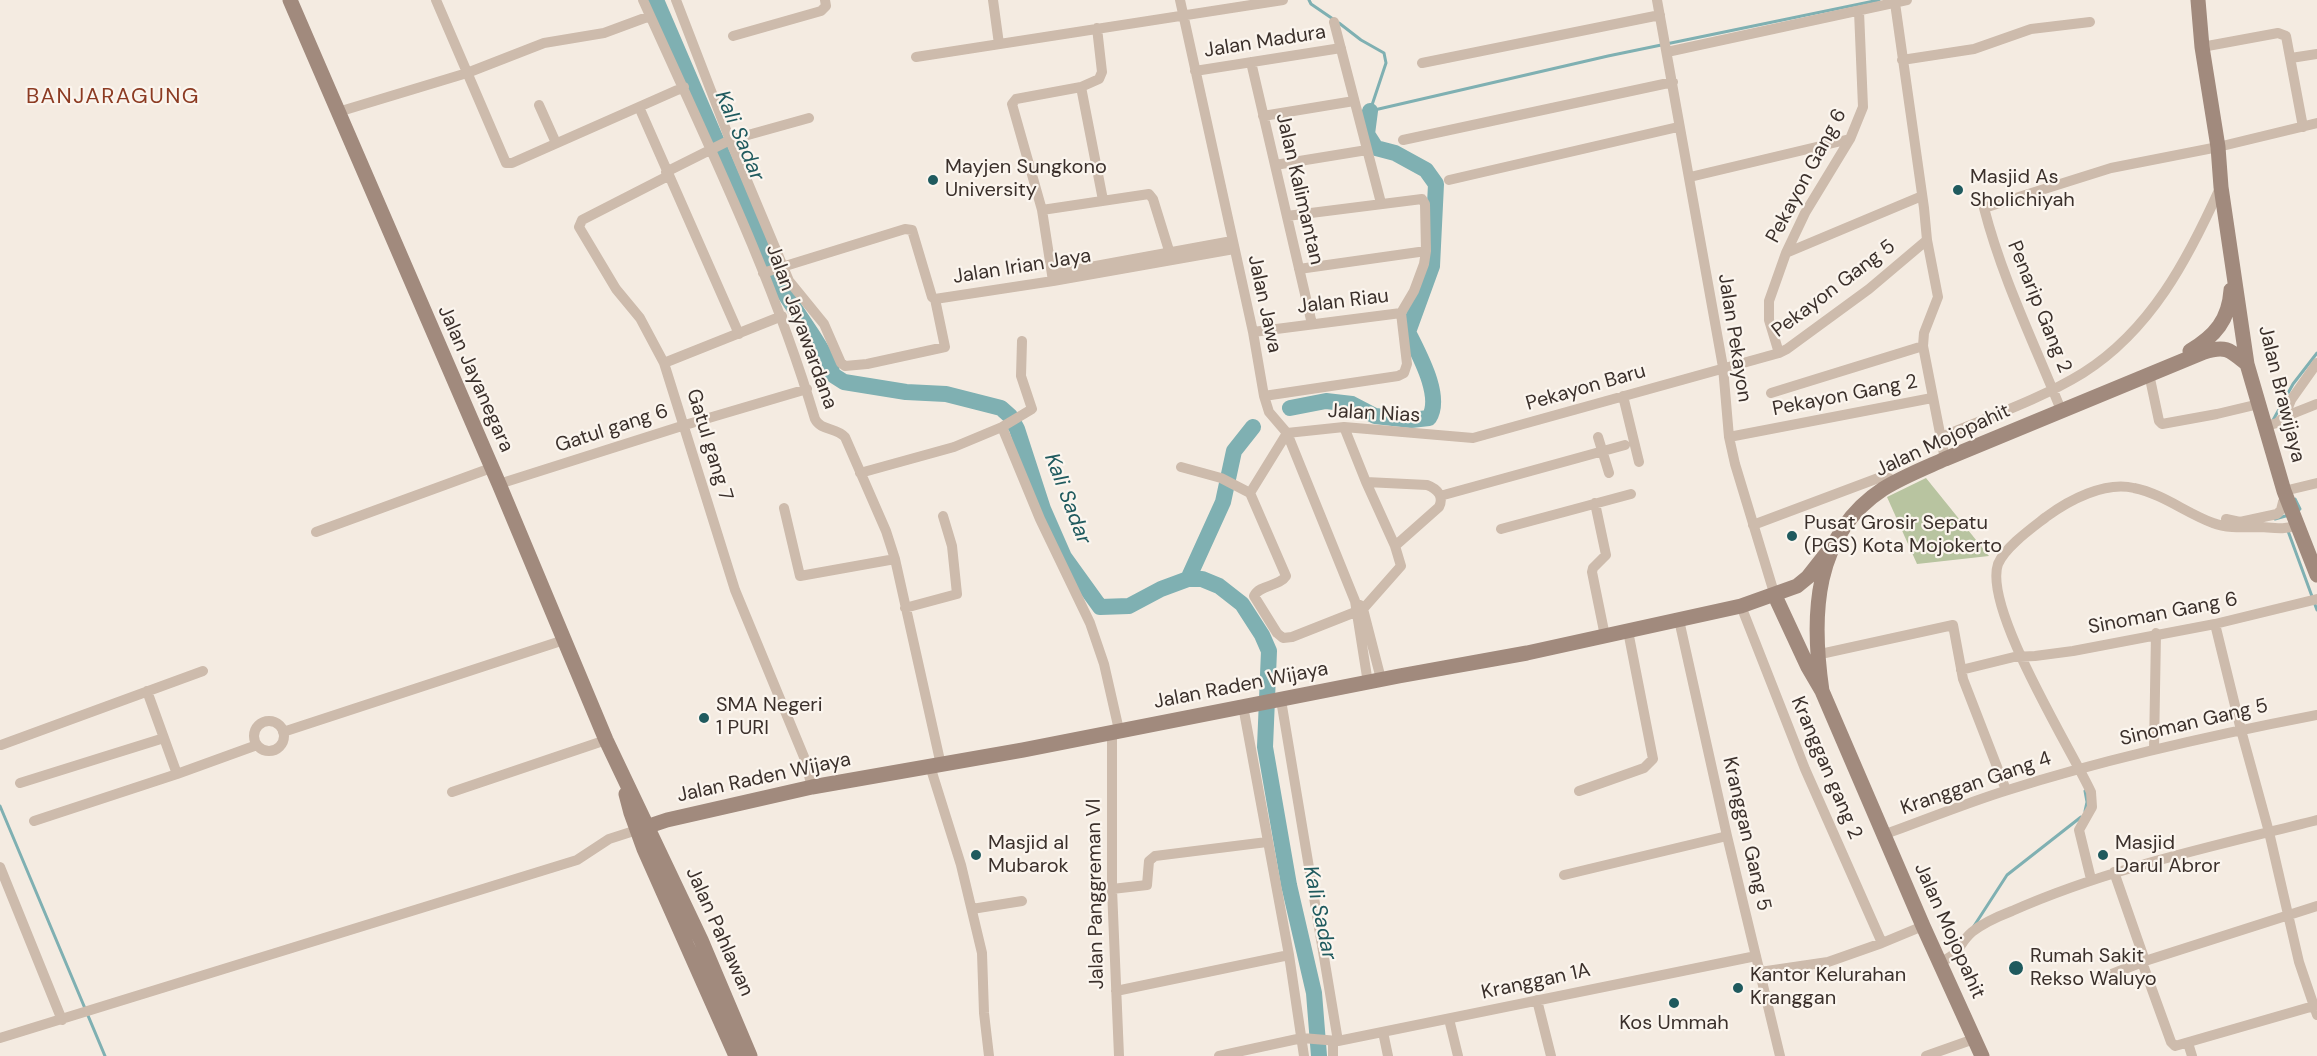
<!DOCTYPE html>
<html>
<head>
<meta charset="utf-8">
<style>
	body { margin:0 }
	canvas { display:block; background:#f4ebe1 }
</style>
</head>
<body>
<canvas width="2317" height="1056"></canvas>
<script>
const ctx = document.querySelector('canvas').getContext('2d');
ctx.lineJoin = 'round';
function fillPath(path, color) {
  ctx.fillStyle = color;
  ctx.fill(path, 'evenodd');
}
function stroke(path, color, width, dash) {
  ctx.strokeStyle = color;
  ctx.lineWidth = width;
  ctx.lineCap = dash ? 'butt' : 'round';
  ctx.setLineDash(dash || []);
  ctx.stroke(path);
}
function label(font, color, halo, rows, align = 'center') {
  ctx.font = font + ' "DM Sans",sans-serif';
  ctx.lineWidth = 4.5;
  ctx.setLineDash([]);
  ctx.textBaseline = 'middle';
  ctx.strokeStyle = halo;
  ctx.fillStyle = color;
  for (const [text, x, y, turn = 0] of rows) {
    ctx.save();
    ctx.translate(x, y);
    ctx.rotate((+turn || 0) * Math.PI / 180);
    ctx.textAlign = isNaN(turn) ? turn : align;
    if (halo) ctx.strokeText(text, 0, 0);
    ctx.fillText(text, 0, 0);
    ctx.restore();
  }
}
fillPath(new Path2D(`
	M1926 478 1989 556 1917 564 1887 497Z`), '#b8c4a0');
stroke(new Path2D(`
	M1309 0 1311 4 1333 19
	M1339 23 1361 40 1384 53 1386 63 1370 111
	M1370 111 1608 56 1879 0
	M2272 422 2293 384 2317 353
	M2295 499 2300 509 2297 511
	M2275 519 2289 515
	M2288 531 2317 610
	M0 806 105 1056
	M2085 811 2087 802 2085 791
	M1974 926 2007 875 2081 817`), '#7fb0b2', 3);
stroke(new Path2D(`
	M656 0 777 282 813 336 829 362 833 375 844 382 906 392 946 394 1001 408 1010 416 1017 429 1043 509 1064 557 1100 607 1129 606 1161 589 1188 579H1202L1219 586 1242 604 1262 635 1269 651 1265 747 1289 885 1314 993 1319 1056
	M1290 408 1326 401 1352 404 1375 416 1411 420 1429 418C1443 396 1418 353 1408 332L1432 266 1436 184 1426 170 1395 153 1376 148 1367 134 1370 111
	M1188 579 1223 502 1234 451 1253 427`), '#7fb0b2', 16);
stroke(new Path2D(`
	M436 0 506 163H512L684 87
	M643 0C705 138 772 274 815 419 821 431 836 427 845 437L886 531 895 559 941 765
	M993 0 999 44
	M1180 0 1253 332 1264 396 1269 412 1287 433 1355 601 1368 683
	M1657 0 1723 367 1729 437 1735 464 1775 596
	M1895 3 1924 208 1927 240 1938 297 1924 333 1923 346 1945 459
	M1334 22 1381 203
	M733 36 821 11 826 6 825 0
	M2202 47 2278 33 2286 36 2303 127
	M1667 52 1907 0
	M916 57 1283 0
	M2291 58 2317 54
	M1902 60 1974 49 2031 29 2090 22
	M1251 62 1312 324
	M1422 63 1660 15
	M1195 71 1341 48
	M1081 87 1103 200
	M539 105 556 143
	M639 107 739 334
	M338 112 467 73 544 43 604 33 650 16
	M1263 116 1354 101
	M1403 140 1673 82
	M1275 165 1367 150
	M666 172 730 140 676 0
	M668 176 582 220 579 227 616 289 640 318 664 363 735 590 804 757 812 787
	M1690 177 1850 139
	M1449 180 1678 127
	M1042 210 1149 194 1153 199 1171 257
	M1786 253 1922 196
	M1299 269 1426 251
	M763 273 782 267 905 229 912 230 932 297 935 299 945 347 867 364 845 366 841 363 824 324 789 281 730 140 809 118
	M1052 274 1232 241
	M1053 281 1042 210 1012 104 1016 99 1081 87 1099 79 1102 72 1097 28
	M935 299 1053 281 1234 249
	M1253 332 1401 313
	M1022 341 1021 376 1032 409 1002 427 1040 519 1090 623 1104 664 1119 730
	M1779 353 1769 320V301L1786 253 1805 213 1850 139 1863 107 1859 11
	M664 363 782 316
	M2149 374 2159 421 2162 424 2217 414 2259 404
	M1771 393 1923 346
	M1264 396 1398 376 1404 373 1407 364 1401 313 1414 291 1424 264 1426 251 1425 204 1422 199 1287 216
	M1623 396 1639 462
	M2061 410C2034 343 2002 278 1984 208L2111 168 2218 147 2317 123
	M2284 417 2317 404
	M2266 426 2277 423 2284 417 2291 400 2317 363
	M1344 427 1366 482 1395 546 1401 566 1363 609 1292 637 1283 638 1277 633 1254 596C1260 584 1279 587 1286 576L1250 493 1287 433 1344 427 1473 438 1779 353 1787 349 1869 289 1927 240
	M1598 437 1609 473
	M1729 437 1932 398
	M1941 437C1988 417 2039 400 2083 373 2151 330 2188 259 2220 188
	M1181 467 1221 478 1250 493
	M860 473 954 447 1002 427
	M1366 482 1427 485C1438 489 1444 497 1439 507L1395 546
	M499 484 685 425 807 389
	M2284 491 2317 483
	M1440 496 1625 445
	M1595 503 1606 555 1593 568 1592 572 1605 636
	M784 508 800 576 895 559
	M2226 519 2240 522 2277 514 2281 510 2283 502 2286 498
	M1753 525 1881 477 1889 478 1894 483
	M1501 529 1631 494
	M316 532 491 468
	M1360 605 1363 609 1381 679
	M1741 606 1805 769 1882 943
	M905 608 957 594 952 546 943 516
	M1679 620 1727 836 1780 1056
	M2215 624 2241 730 2269 832 2299 962 2317 1015
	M1816 655 1953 625 1963 679 2006 790
	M1961 670 2014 657 2035 656 2073 651 2215 624 2317 599
	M1281 700 1338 1041
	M1243 706 1289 955 1304 1056
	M254 736a15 15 0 1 1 30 0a15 15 0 1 1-30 0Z
	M1112 731V889L1119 1056
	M283 732 564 640
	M1 745 203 671
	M2154 749 2156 633
	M930 766 961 865 982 953 984 1013 989 1056
	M177 774 257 745
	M20 783 164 738
	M1579 791 1644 768 1653 759 1628 631
	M452 792 606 740
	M34 821 177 774 147 691
	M1883 835C1925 820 1966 803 2008 790 2109 758 2213 735 2317 715
	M0 867 62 1020
	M2114 872 2145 961
	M1564 875 1727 836
	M2091 879 2079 830 2092 807 2091 792C2070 747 1983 608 1998 564 2005 547 2032 528 2046 517 2069 500 2105 481 2134 488 2163 494 2186 513 2213 523 2228 529 2246 527 2262 527 2275 528 2285 530 2298 525
	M1112 889 1147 885 1149 861 1155 856 1267 842
	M972 909 1022 901
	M1940 962C1961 954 1958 944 1972 932 1983 923 1999 916 2012 911 2109 868 2214 846 2317 820
	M2142 962 2171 1042 2175 1046 2317 1005
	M1760 972 1828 962 1882 943 1923 926
	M2099 979 2145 961 2317 906
	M1116 991 1289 955
	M1537 1000 1551 1056
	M1449 1019 1458 1056
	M1383 1032 1388 1056
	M0 1038 577 860 609 839 637 830
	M1333 1041V1056
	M2188 1043 2192 1056
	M1219 1056 1302 1038 1338 1041 1756 956
	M1926 1056 1974 1039`), '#cdbbac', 10);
stroke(new Path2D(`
	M290 0 499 484 606 740 701 940 750 1056
	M2198 0 2202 47 2218 147 2221 187 2247 364 2284 491 2317 575
	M2190 351C2215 336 2229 320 2231 290
	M1775 596 1808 667 1822 691 1923 926 1982 1056
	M1822 691C1811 616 1813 535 1883 489 1902 477 1925 468 1945 459L2204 352C2226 345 2230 350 2247 364
	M626 794 631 813 644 849 736 1056
	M637 830 667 820 812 787 1023 750 1399 676 1527 653 1741 606 1797 586 1808 577 1834 544`), '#a18a7d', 15);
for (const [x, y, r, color] of [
	[933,180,6,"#1f5a5e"],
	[1958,190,6,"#1f5a5e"],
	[1792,536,6,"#1f5a5e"],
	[704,718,6,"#1f5a5e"],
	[976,855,6,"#1f5a5e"],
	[2103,855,6,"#1f5a5e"],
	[2016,968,8,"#1f5a5e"],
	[1738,988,6,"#1f5a5e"],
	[1674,1003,6,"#1f5a5e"]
]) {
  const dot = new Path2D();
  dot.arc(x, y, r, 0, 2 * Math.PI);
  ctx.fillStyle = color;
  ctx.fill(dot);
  stroke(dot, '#fbf5ee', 2);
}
label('20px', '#3b302b', '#fbf5ee', [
	["Jalan Madura",1265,42,-9],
	["Pekayon Gang 6",1807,176,-62],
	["Jalan Kalimantan",1299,189,77],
	["Jalan Irian Jaya",1022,267,-9],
	["Pekayon Gang 5",1834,289,-37],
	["Jalan Riau",1343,302,-7],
	["Jalan Jawa",1264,304,78],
	["Penarip Gang 2",2039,307,68],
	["Jalan Jayawardana",801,327,70],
	["Jalan Pekayon",1734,338,81],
	["Jalan Jayanegara",475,379,66],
	["Pekayon Baru",1586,388,-16],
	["Jalan Brawijaya",2281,394,76],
	["Pekayon Gang 2",1845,396,-11],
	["Jalan Nias",1374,414,3],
	["Gatul gang 6",612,429,-18],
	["Jalan Mojopahit",1943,441,-25],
	["Gatul gang 7",709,445,73],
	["Sinoman Gang 6",2163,614,-11],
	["Jalan Raden Wijaya",1241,686,-11],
	["Sinoman Gang 5",2194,723,-13],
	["Kranggan gang 2",1826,768,67],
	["Jalan Raden Wijaya",764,778,-12],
	["Kranggan Gang 4",1976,784,-19],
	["Kranggan Gang 5",1746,834,77],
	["Jalan Panggreman VI",1096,894,-91],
	["Jalan Mojopahit",1949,931,66],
	["Jalan Pahlawan",719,932,66],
	["Kranggan 1A",1536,982,-12]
]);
label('20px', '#3b302b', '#fbf5ee', [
	["Mayjen Sungkono",945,168],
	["University",945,191],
	["Masjid As",1970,178],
	["Sholichiyah",1970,201],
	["Pusat Grosir Sepatu",1804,524],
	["(PGS) Kota Mojokerto",1804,547],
	["SMA Negeri",716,706],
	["1 PURI",716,729],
	["Masjid al",988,844],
	["Mubarok",988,867],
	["Masjid",2115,844],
	["Darul Abror",2115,867],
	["Rumah Sakit",2030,957],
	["Rekso Waluyo",2030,980],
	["Kantor Kelurahan",1750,976],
	["Kranggan",1750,999],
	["Kos Ummah",1674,1024,"center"]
], 'left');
label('italic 21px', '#1f5a5e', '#fbf5ee', [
	["Kali Sadar",739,136,67],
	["Kali Sadar",1067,499,69],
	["Kali Sadar",1319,913,78]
]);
ctx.letterSpacing = '1.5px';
label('22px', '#8c3b22', '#fbf5ee', [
	["BANJARAGUNG",113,97]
]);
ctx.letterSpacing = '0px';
</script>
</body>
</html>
